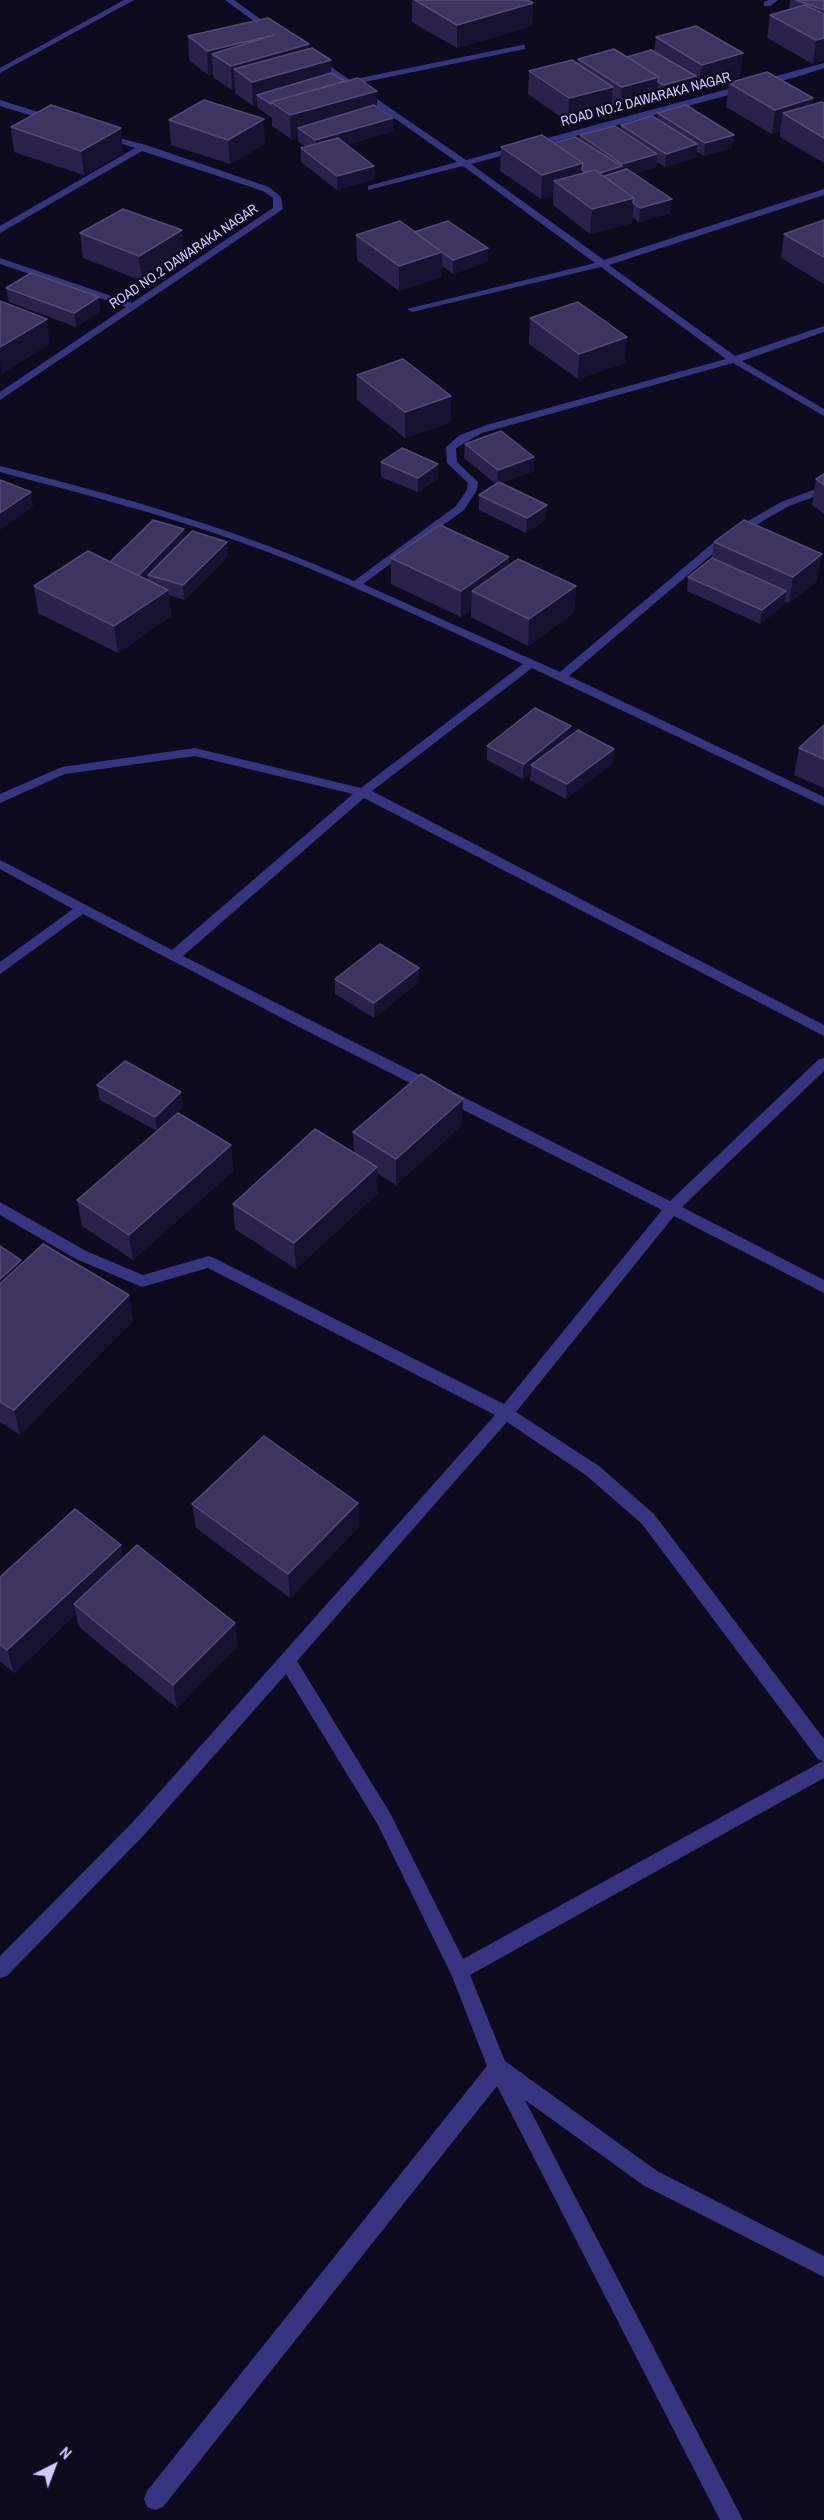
<!DOCTYPE html>
<html>
<head>
<meta charset="utf-8">
<style>
	body { margin:0 }
	#map { position:relative; width:824px; height:2520px; overflow:hidden; background:#0e0b1e; font-family:"Archivo Narrow",sans-serif }
	canvas { display:block }
	.north { position:absolute; left:24px; top:2436px; width:60px; height:60px; -webkit-text-stroke:4px #0e0b1e; paint-order:stroke; rotate:42deg; font-size:16px; font-weight:700; line-height:24px; text-align:center; color:#cfc8ff }
	.north::after { content:''; display:block; margin:auto; width:21px; height:27px; background:#cfc8ff; clip-path:polygon(50% 0,100% 100%,50% 72%,0 100%) }
</style>
</head>
<body>
<div id="map">
<canvas width="824" height="2520"></canvas>
<div class="north">N</div>
</div>
<script>
const ctx = document.querySelector('canvas').getContext('2d');
ctx.lineJoin = 'round';
function fillPath(path, color) {
  ctx.fillStyle = color;
  ctx.fill(path, 'evenodd');
}
function stroke(path, color, width, dash) {
  ctx.strokeStyle = color;
  ctx.lineWidth = width;
  ctx.lineCap = dash ? 'butt' : 'round';
  ctx.setLineDash(dash || []);
  ctx.stroke(path);
}
function label(font, color, halo, rows, align = 'center') {
  ctx.font = font + ' "Archivo Narrow",sans-serif';
  ctx.lineWidth = 4.5;
  ctx.setLineDash([]);
  ctx.textBaseline = 'middle';
  ctx.strokeStyle = halo;
  ctx.fillStyle = color;
  for (const [text, x, y, turn = 0] of rows) {
    ctx.save();
    ctx.translate(x, y);
    ctx.rotate((+turn || 0) * Math.PI / 180);
    ctx.textAlign = isNaN(turn) ? turn : align;
    if (halo) ctx.strokeText(text, 0, 0);
    ctx.fillText(text, 0, 0);
    ctx.restore();
  }
}
fillPath(new Path2D(`
	M124 0H134L0 73V68Z
	M225 0H234L277 31 270 33Z
	M768 0H778L770 6H764V2Z
	M522 45H525V49L355 84 466 160 824 63V68L800 76 471 164 604 260 824 189V195L609 265 735 356 824 326V332L742 361 824 409V416L733 363 482 433 456 448 457 462 478 482 477 490 464 510 363 584 560 672 720 537 781 502 824 486V493L789 506 728 541 569 676 824 797V806L532 668 372 791 824 1025V1036L364 798 183 956 670 1201 819 1059 824 1058V1071L682 1207 824 1280V1293L674 1216 516 1412 599 1466 654 1514 824 1739V1778L470 1975 505 2061 657 2171 824 2256V2277L643 2185 525 2100 743 2520H720L497 2086 163 2507 155 2510 147 2507 144 2499 147 2491 487 2066 452 1976 378 1825 286 1674 144 1835 7 1976 0 1978V1956L132 1823 495 1415 208 1268 142 1287 76 1259 0 1215V1202L86 1251 143 1275 209 1256 214 1258 504 1404 662 1210 303 1029 83 914 0 974V962L73 909 0 869V860L172 950 353 794 195 756 65 774 0 803V794L62 767 195 748 361 788 523 664C429 622 337 576 240 542 161 514 80 493 0 472V466C121 496 240 530 354 581L456 506 467 490 468 483 447 463 446 447 460 435 490 424 726 359 601 267 412 312 407 309 595 263 463 166 368 190V186L457 162 311 60 318 58 350 80ZM507 1422 587 1476 642 1524 818 1759 823 1761 463 1959 390 1813 297 1661Z
	M0 100 58 118 59 120 55 123 0 106Z
	M100 133 146 145 269 187 281 197 283 209 0 400V392L126 307 0 264V258L132 303 273 208V198L263 191 142 151 0 233V226L135 148 100 137Z`), '#38347f');
fillPath(new Path2D(`
	M412 0H528L533 3 532 26 457 48 412 22Z
	M790 0H824V60L813 64 767 38 770 15 789 10Z
	M188 36 309 49 331 73 377 107 393 131 347 145 374 166 375 179 337 190 301 162V148L306 147 298 141V138L291 139 272 126V118L258 108 257 105 253 106 235 93V89L232 90 214 78 213 74 208 75 189 60Z
	M656 37 740 77 699 88 695 86 694 89 662 98 657 95V101L620 111 612 105 611 111 568 122 528 94 529 71 577 63 578 59 627 57 654 52Z
	M729 83 812 105 824 103V163L780 137V131L772 134 726 107Z
	M658 113 732 148 704 156 696 151V158L665 167 657 162 656 167 634 174 670 213 639 222 632 217V223L590 234 553 205V196L541 199 500 171 501 147 554 143 579 139 580 135 621 130V125L657 120Z
	M169 120 265 144 230 164 171 145Z
	M11 127 123 153 84 175 14 152Z
	M824 220V284L781 258 784 234Z
	M414 232 488 262 453 274 442 266V277L399 291 357 260 356 235Z
	M80 233 184 255 142 281 83 258Z
	M6 288 100 311 76 327 9 302Z
	M530 318 625 363 578 379 529 344Z
	M357 375 451 396V422L405 438 357 400Z
	M465 444 534 457V471L501 483 546 519 526 533 479 510V495L496 484 464 458Z
	M381 462 438 478 418 492 381 477Z
	M824 474V514L812 505 816 479Z
	M714 542 817 581 789 603 784 601V605L760 624 687 591 688 577 712 558Z
	M228 556 184 600 169 595 171 616 118 653 38 613 34 586 110 562Z
	M509 557V565L576 586 574 613 528 646 471 617V610L461 617 391 584V558Z
	M824 725V788L794 775 799 748Z
	M571 726 570 736 614 749 612 764 566 799 530 780 531 773 523 779 487 760V746Z
	M335 979 419 982 374 1018 335 994Z
	M97 1085 183 1107 157 1131 100 1100Z
	M462 1125 396 1185 377 1173 378 1193 296 1269 235 1229 233 1204 354 1153 353 1132Z
	M231 1145 233 1171 133 1260 82 1226 77 1200Z
	M0 1246 21 1260 22 1263 129 1295 133 1321 20 1435 0 1422Z
	M192 1504 359 1527 290 1598 196 1528Z
	M121 1545 123 1558 238 1646 177 1708 79 1627 76 1614 14 1673 0 1661V1577Z`), '#2b224c');
fillPath(new Path2D(`
	M533 3 532 26 457 48V25Z
	M274 35 309 44 310 66 331 60V84L257 95V105L253 106 252 82 234 69 235 89 232 90 231 66 212 54 213 74 208 75 207 51Z
	M824 38V60L813 64 816 40Z
	M743 53 740 77 699 88 702 65Z
	M696 76 694 89 662 98 664 85Z
	M659 77 657 101 620 111 622 87Z
	M613 87 611 111 568 122 569 98Z
	M377 91V115L298 128V138L291 139 290 115Z
	M813 98 809 122 783 113 780 131 772 134 775 110Z
	M393 118V131L316 154 315 140Z
	M264 119 265 144 230 164 228 140Z
	M121 128 123 153 84 175 81 151Z
	M734 135 732 148 704 156 705 143Z
	M697 144 696 158 665 167 666 154Z
	M657 154 656 167 621 178 622 164Z
	M583 163 581 187 554 181 553 196 541 199 542 175Z
	M374 166 375 179 337 190V176Z
	M622 166 621 180 590 176Z
	M634 198 632 223 590 234 592 209Z
	M672 199 670 213 639 222 640 208Z
	M182 230 184 255 142 281 139 256Z
	M488 248V262L453 274V260Z
	M442 252V277L399 291V266Z
	M99 297 100 311 76 327 74 313Z
	M47 319 50 344 2 374 0 363V347Z
	M627 337 625 363 578 379 579 354Z
	M451 396V422L405 438V412Z
	M534 457V471L497 485 498 470Z
	M438 464V478L418 492V478Z
	M31 492 33 507 0 530V513Z
	M547 505 546 519 526 533 527 518Z
	M184 529 186 544 148 575 149 581 141 589 139 575Z
	M227 542 228 556 184 600 183 585Z
	M822 554 817 581 789 603 793 577Z
	M509 557 508 583 472 591 471 610 461 617V591Z
	M576 586 574 613 528 646 529 619Z
	M168 590 171 616 118 653 114 626Z
	M786 591 784 605 760 624 762 610Z
	M571 726 570 740 531 765V773L523 779 524 764Z
	M614 749 612 764 566 799 567 784Z
	M419 968V982L374 1018V1003Z
	M181 1092 183 1107 157 1131 155 1117Z
	M463 1099 462 1125 396 1185V1159Z
	M231 1145 233 1171 133 1260 129 1235Z
	M377 1167 378 1193 296 1269 294 1243Z
	M21 1260 27 1286 0 1310V1279Z
	M129 1295 133 1321 20 1435 14 1410Z
	M358 1503 359 1527 290 1598 288 1574Z
	M121 1545 125 1568 74 1604 76 1614 14 1673 7 1650Z
	M235 1623 238 1646 177 1708 173 1685Z`), '#181232');
const building = new Path2D(`
	M415 0H528L533 3 457 25Z
	M796 0H824V10Z
	M805 5 824 14V38L816 40 770 15Z
	M268 18 309 44 231 66 212 54 274 35 207 51 188 36Z
	M696 26 743 53 702 65 656 37Z
	M312 48 331 60 252 82 234 69Z
	M614 49 659 77 622 87 578 59Z
	M651 50 696 76 664 85 658 82 659 77 627 57Z
	M572 60 613 87 569 98 529 71Z
	M767 72 813 98 775 110 729 83Z
	M331 73 345 81 271 102V104L257 95Z
	M358 78 377 91 290 115 271 102Z
	M204 100 264 119 228 140 169 120Z
	M822 102 824 103V138L783 113Z
	M51 105 121 128 81 151 11 127Z
	M374 105 393 118 315 140 298 128Z
	M686 105 734 135 705 143 658 113Z
	M652 116 697 144 666 154 621 125Z
	M615 126 657 154 622 164 580 135Z
	M542 135 583 163 542 175 501 147Z
	M575 137 622 166 600 173 595 170 585 172 582 170 583 163 554 143Z
	M338 138 374 166 337 176 301 148Z
	M627 169 672 199 640 208 633 203 634 198 604 176Z
	M595 170 634 198 592 209 554 181Z
	M123 209 182 230 139 256 80 233Z
	M824 220V257L784 234Z
	M400 221 442 252 399 266 356 235Z
	M448 221 488 248 453 260 414 232Z
	M31 273 99 297 74 313 6 288Z
	M0 301 47 319 0 347Z
	M578 302 627 337 579 354 530 318Z
	M403 359 451 396 405 412 357 375Z
	M501 431 534 457 498 470 465 444Z
	M402 448 438 464 418 478 381 462Z
	M824 474V485L816 479Z
	M0 480 31 492 0 513Z
	M499 482 547 505 527 518 479 495Z
	M153 520 184 529 139 575 133 573 110 562Z
	M744 520 822 554 793 577 714 542Z
	M440 525 509 557 461 591 391 558Z
	M192 531 227 542 183 585 148 575Z
	M88 551 168 590 114 626 34 586Z
	M712 558 786 591 762 610 688 577Z
	M518 559 576 586 529 619 472 591Z
	M535 708 571 726 524 764 487 746Z
	M824 725V759L799 748Z
	M578 730 614 749 567 784 531 765Z
	M380 944 419 968 374 1003 335 979Z
	M125 1061 181 1092 155 1117 97 1085Z
	M421 1074 463 1099 396 1159 353 1132Z
	M178 1113 231 1145 129 1235 77 1200Z
	M315 1129 377 1167 294 1243 233 1204Z
	M43 1244 129 1295 14 1410 0 1402V1284Z
	M0 1246 21 1260 0 1279Z
	M264 1436 358 1503 288 1574 192 1504Z
	M75 1509 121 1545 7 1650 0 1644V1577Z
	M137 1545 235 1623 173 1685 74 1604Z`);
fillPath(building, '#3d3460');
stroke(building, '#544b79', 1.5);
label('14px', '#cfc8ff', '#0e0b1e', [
	["ROAD NO.2 DAWARAKA NAGAR",646,100,-15],
	["ROAD NO.2 DAWARAKA NAGAR",184,257,-34]
]);
</script>
</body>
</html>
